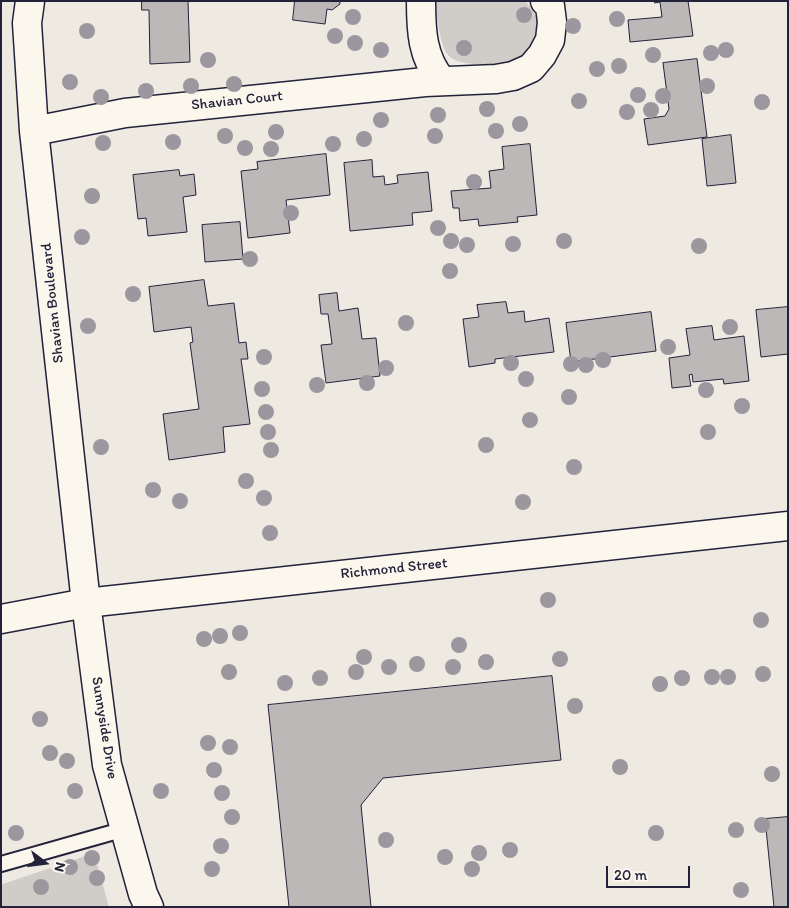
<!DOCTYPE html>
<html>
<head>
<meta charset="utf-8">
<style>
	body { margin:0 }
	#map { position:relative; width:789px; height:908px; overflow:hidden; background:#eeeae2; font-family:Itim,sans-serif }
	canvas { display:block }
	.frame { position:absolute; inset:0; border:2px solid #22223b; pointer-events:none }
	.north { position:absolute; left:20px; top:838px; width:50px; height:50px; -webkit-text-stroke:4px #fbf7ec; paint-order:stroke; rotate:105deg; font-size:14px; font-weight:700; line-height:20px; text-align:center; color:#22223b }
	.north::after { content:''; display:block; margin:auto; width:18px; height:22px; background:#22223b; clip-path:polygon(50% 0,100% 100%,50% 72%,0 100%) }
	.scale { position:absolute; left:606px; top:866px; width:84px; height:22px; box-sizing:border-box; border:2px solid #22223b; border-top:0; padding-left:6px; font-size:15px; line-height:18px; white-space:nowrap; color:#22223b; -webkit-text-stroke:4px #fbf7ec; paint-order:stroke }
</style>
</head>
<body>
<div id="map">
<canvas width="789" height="908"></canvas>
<div class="frame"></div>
<div class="north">N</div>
<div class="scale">20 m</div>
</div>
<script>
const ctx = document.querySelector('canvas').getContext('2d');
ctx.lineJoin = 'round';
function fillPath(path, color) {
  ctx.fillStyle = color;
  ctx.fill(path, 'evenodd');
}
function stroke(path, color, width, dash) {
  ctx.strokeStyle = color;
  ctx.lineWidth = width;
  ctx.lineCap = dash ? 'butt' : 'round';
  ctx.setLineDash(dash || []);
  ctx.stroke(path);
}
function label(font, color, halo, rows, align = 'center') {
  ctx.font = font + ' Itim,sans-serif';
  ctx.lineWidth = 4;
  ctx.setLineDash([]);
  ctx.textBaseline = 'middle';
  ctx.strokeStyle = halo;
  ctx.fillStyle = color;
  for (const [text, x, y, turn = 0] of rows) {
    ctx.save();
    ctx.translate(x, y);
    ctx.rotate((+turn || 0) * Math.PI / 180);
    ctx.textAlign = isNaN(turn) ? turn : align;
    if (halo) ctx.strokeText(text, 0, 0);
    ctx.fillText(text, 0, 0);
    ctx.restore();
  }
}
fillPath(new Path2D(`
	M436 1H525C531 7 536 15 538 24 539 30 538 33 536 38 527 63 497 66 474 64 465 63 456 62 449 56 440 47 437 17 435 4Z
	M94 853 109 907H1V887L3 884Z`), '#d0cdc9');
const building = new Path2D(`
	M142 1H188L190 62 150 64 149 10H142Z
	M295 1H340V4L332 10 327 9 325 24 293 20Z
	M655 1H688L693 36 630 42 628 20 662 17 660 2 655 3Z
	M697 59 707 137 648 145 644 119 665 116 669 109 663 63Z
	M731 135 736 183 707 186 702 139Z
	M530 144 537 215 517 217 518 222 479 226 478 219 460 221 459 208H453L451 191 491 188 489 171 504 169 502 147Z
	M326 154 330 195 286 200 290 233 248 238 241 171 258 169 257 162Z
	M372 160 373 177 384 176 385 185 398 183 397 175 428 172 432 211 412 213 413 225 350 231 344 163Z
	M179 170 180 176 194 174 196 195 183 197 187 232 148 236 146 218 138 219 133 175Z
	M240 222 243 259 205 262 202 225Z
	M204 280 208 306 234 303 239 343 246 342 248 359H241L250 424 223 427 225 452 169 460 163 414 199 409 190 343 193 342 191 327 154 332 149 287Z
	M337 293 339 311 358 308 362 339 376 338 380 376 326 383 321 345 332 344 328 314H321L319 295Z
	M506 302 508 313 524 311 525 322 549 318 554 352 495 359V363L469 367 463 319 479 317 477 305Z
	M788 307V354L761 357 756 310Z
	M651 312 656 351 571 362 566 323Z
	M712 326 714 340 744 336 749 381 724 384 723 379 693 382 692 374 689 375 691 386 672 388 669 358 690 355 686 329Z
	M552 676 561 760 383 778 361 805 371 907H289L268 705Z
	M788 817V907H774L765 819Z`);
fillPath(building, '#bcb8b8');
stroke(building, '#22223b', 1);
const service = new Path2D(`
	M1 864 125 829`);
const minor = new Path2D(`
	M30 1 27 23 34 131 86 603
	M421 1C421 30 422 58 442 81
	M34 131 125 113 425 82 496 79 513 76 531 68 542 55 550 40 552 22 550 6 545 1`);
const tertiary = new Path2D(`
	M86 603 107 765 143 894 149 907`);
const secondary = new Path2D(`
	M1 619 86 603 788 526`);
stroke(service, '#22223b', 18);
stroke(minor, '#22223b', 31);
stroke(tertiary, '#22223b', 31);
stroke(secondary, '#22223b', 31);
stroke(service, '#fbf7ec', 14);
stroke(minor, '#fbf7ec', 28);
stroke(tertiary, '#fbf7ec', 28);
stroke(secondary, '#fbf7ec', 28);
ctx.fillStyle = '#9a989e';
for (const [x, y] of [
	[524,15],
	[353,17],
	[617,19],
	[573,26],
	[87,31],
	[335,36],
	[355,43],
	[464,48],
	[381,50],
	[726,50],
	[711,53],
	[653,55],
	[208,60],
	[619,66],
	[597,69],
	[70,82],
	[234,84],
	[191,86],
	[707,86],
	[146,91],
	[638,95],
	[663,96],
	[101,97],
	[579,101],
	[762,102],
	[487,109],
	[651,110],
	[627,112],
	[438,115],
	[381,120],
	[520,124],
	[496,131],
	[276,132],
	[225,136],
	[435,136],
	[364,139],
	[173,142],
	[103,143],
	[333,144],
	[245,148],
	[271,149],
	[474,182],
	[92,196],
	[291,213],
	[438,228],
	[82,237],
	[451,241],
	[564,241],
	[513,244],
	[467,245],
	[699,246],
	[250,259],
	[450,271],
	[133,294],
	[406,323],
	[88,326],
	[730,327],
	[668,347],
	[264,357],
	[603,360],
	[511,363],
	[571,364],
	[586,365],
	[386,368],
	[526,379],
	[367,383],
	[317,385],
	[262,389],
	[706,390],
	[569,397],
	[742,406],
	[266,412],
	[530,420],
	[268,432],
	[708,432],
	[486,445],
	[101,447],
	[271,450],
	[574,467],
	[246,481],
	[153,490],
	[264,498],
	[180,501],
	[523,502],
	[270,533],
	[548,600],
	[761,620],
	[240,633],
	[220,636],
	[204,639],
	[459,645],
	[364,657],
	[560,659],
	[486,662],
	[417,664],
	[389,667],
	[453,667],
	[229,672],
	[356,672],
	[763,674],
	[712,677],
	[728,677],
	[320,678],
	[682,678],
	[285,683],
	[660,684],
	[575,706],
	[40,719],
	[208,743],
	[230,747],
	[50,753],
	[67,761],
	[620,767],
	[214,770],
	[772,774],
	[75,791],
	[161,791],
	[222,793],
	[232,817],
	[762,825],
	[736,830],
	[16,833],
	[656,833],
	[386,840],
	[221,846],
	[510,850],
	[479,853],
	[445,857],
	[92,858],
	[70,867],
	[212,869],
	[472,869],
	[97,878],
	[41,887],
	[741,890]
]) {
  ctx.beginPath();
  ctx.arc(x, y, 8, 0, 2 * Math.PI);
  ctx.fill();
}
label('15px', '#22223b', '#fbf7ec', [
	["Shavian Court",237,101,-6],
	["Shavian Boulevard",53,303,-96],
	["Richmond Street",394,569,-6],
	["Sunnyside Drive",104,728,81]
]);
</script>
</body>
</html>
